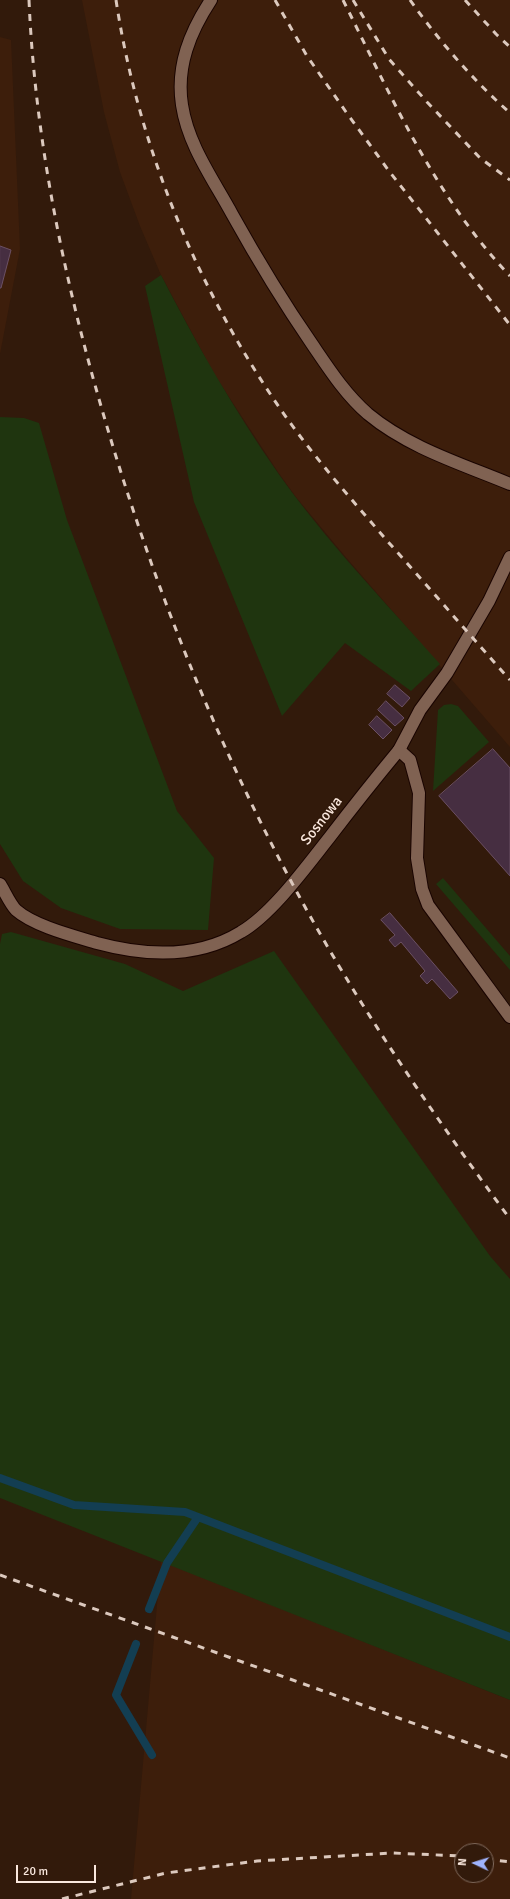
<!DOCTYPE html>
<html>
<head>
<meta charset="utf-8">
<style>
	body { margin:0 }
	#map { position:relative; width:510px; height:1899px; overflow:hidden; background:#321a0b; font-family:Signika,sans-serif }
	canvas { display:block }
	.north { position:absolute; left:454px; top:1843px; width:40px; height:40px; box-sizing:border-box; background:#321a0b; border:1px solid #826c5f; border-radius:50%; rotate:274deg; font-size:11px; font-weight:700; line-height:16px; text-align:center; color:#fae8de }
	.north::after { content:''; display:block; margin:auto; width:14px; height:18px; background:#9fb3fd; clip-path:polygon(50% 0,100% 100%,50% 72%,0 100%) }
	.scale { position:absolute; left:16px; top:1865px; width:80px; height:18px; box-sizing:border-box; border:2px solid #fae8de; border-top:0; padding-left:5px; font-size:12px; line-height:14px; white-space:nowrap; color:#fae8de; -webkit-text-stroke:3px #321a0b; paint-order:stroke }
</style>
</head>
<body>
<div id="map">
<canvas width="510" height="1899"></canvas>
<div class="north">N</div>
<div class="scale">20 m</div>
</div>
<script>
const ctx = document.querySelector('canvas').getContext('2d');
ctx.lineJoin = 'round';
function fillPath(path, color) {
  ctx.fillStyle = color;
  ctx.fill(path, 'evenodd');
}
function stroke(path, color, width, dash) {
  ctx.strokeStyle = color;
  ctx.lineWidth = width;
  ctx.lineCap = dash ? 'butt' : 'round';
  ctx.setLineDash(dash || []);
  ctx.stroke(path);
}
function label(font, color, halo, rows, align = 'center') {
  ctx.font = font + ' Signika,sans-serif';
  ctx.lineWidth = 3.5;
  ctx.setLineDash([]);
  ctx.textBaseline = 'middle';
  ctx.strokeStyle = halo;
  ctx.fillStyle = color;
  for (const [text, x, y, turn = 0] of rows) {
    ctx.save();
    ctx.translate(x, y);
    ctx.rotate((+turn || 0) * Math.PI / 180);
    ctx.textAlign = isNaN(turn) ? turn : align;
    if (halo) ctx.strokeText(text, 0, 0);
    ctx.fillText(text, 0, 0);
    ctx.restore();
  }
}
fillPath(new Path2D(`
	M82 0H510V747L344 555 296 497 278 472 214 374 161 275 140 226 120 172 104 112Z
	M0 37 11 40 20 249 0 354Z
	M161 1560 510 1700V1899H131ZM462 1851H486V1875H462Z`), '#3d1e0b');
fillPath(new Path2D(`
	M161 275C196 343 234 410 278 473 326 541 385 602 440 664L411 691 345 643 282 716 194 502 145 286Z
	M0 417 24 418 39 423 67 520 177 811 214 858 208 930 120 929 61 908 23 881 0 844Z
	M451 704 458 706 489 742 433 791 438 710 444 705Z
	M443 878 510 956V970L436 884Z
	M11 932 125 964 183 991 274 951 490 1256 510 1279V1700L0 1498V944L2 934Z`), '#1f350f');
stroke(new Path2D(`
	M0 1478 74 1505 185 1512 510 1637
	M149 1609 167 1563 198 1517
	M136 1644 116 1695 152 1755`), '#133e52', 8);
const building = new Path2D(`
	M0 246 11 250 1 288H0Z
	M395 685 410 698 402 707 387 694Z
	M386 701 404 718 395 726 378 710Z
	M377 716 392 730 383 739 369 725Z
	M493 749 510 768V876L439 796Z
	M390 913 458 992 450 999 432 979 427 984 420 976 425 971 401 942 395 947 389 940 395 935 381 920Z`);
fillPath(building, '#462e41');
stroke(building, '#6b5064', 1);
const lane = new Path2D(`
	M211 0C190 32 176 66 182 105 188 145 213 179 232 214 257 259 283 302 312 344 329 369 345 394 368 414 409 448 462 464 510 484
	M399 750 420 710 447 673 489 601 510 557`);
const street = new Path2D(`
	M0 884C5 892 10 904 16 910 34 926 74 936 97 943 145 956 197 959 241 932 272 914 306 867 329 838 352 808 375 779 399 750L410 760 419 793 417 858 422 889 428 905 510 1017`);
stroke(lane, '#190400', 14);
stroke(street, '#190400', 14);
stroke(lane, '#806252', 12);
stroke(street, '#806252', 12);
stroke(new Path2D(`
	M29 0C35 140 64 279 103 413 150 575 212 734 292 883 355 1001 431 1112 510 1219
	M116 0C138 145 196 286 279 407 312 455 352 500 390 544 430 589 470 635 510 680
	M275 0 307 56 346 112 389 171 510 325
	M343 0C391 96 435 197 510 276
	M353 0 389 59 427 102 480 158 510 180
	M410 0C439 41 473 80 510 113
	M465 0 496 34 510 47
	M0 1575 510 1758
	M486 1859 510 1862
	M62 1899 166 1873 257 1861 392 1853 462 1856`), '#dcc9be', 3, [7, 7]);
label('15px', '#fae8de', '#321a0b', [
	["Sosnowa",322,821,-52]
]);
</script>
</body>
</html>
